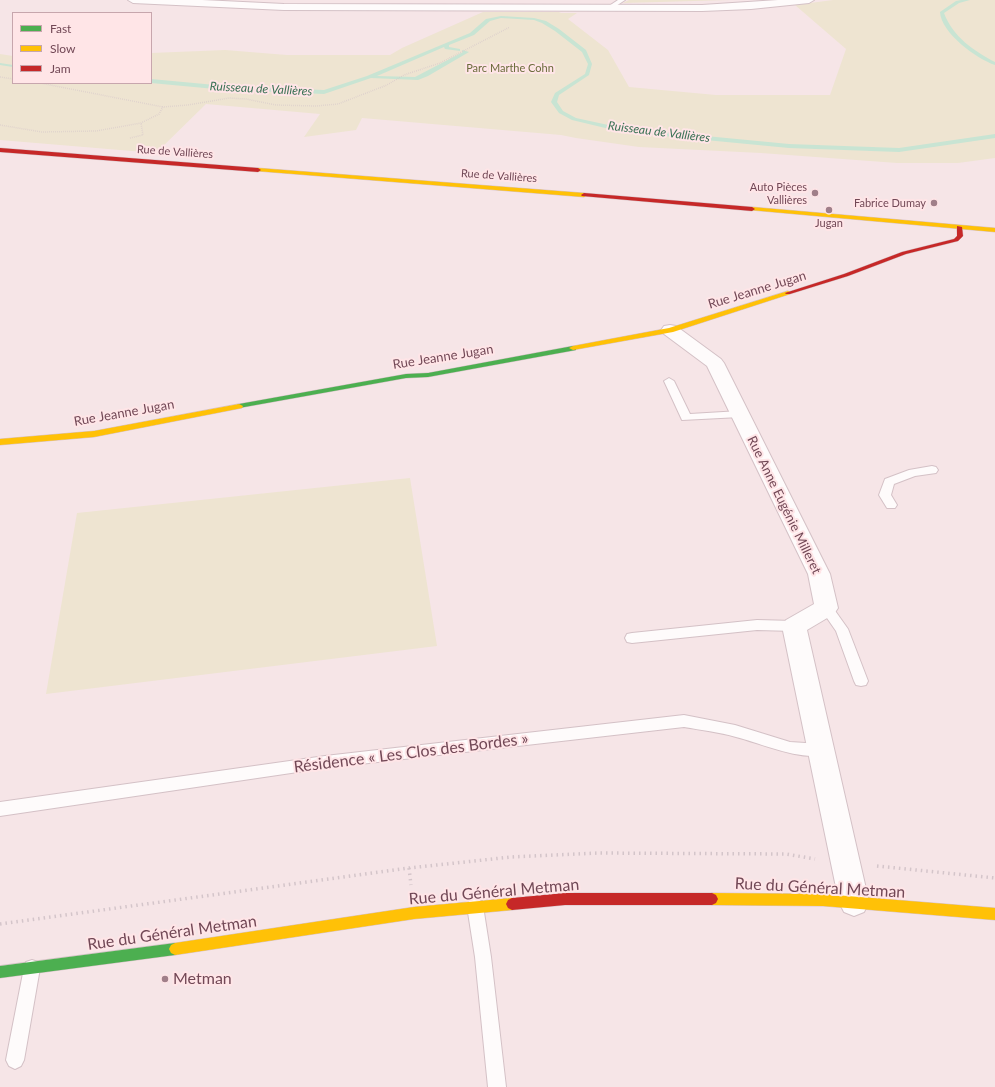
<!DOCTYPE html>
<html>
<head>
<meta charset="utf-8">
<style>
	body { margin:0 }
	#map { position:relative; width:995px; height:1087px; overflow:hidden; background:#f6e5e7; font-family:Lato,sans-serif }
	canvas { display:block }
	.legend { position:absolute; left:12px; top:12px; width:140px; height:72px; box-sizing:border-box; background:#ffe5e7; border:1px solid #c7a6ad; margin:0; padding:5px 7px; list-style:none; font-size:12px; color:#724856 }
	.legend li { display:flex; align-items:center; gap:8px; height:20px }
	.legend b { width:20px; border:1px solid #c7a6ad }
</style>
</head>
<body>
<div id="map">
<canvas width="995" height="1087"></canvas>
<ul class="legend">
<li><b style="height:5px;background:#4caf50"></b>Fast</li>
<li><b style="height:5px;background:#ffc107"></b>Slow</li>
<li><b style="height:5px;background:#c62828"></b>Jam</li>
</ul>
</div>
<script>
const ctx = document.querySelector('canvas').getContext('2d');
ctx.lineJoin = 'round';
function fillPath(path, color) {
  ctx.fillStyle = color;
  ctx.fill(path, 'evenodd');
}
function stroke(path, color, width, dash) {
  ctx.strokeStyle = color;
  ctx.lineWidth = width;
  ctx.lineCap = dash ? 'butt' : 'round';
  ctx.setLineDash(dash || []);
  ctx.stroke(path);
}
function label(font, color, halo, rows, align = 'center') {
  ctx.font = font + ' Lato,sans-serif';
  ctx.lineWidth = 4;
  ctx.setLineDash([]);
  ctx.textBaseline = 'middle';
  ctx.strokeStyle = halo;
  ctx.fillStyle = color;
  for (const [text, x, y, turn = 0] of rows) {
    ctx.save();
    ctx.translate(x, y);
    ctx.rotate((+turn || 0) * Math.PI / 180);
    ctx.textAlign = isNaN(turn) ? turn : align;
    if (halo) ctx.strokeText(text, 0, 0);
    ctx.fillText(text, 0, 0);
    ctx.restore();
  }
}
fillPath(new Path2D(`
	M629 0H730L623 3Z
	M833 0H995V158L958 163H897L761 153 639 147 576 138 561 135 362 118 356 130 304 137 320 114 206 104 156 153 0 140V54L13 56V83H151V53L225 50 287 55H390L402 48 483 12H559L561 13H577L568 19 608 50 629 87 716 95H830L846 49 795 5Z
	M410 478 437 646 46 694 77 513Z`), '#eee4d1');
fillPath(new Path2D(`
	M961 0H970L959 3 944 13C953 37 974 51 995 62V65C977 59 941 33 940 12L956 1Z
	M501 16 534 18 546 21 559 29 586 50 592 64 589 75 559 95 557 102 563 111 576 118 622 128 789 144 899 148 995 134V138L899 152 789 148 622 132 572 120 559 113 551 102 555 93 585 74 588 64 582 52 555 31 542 23 534 20 501 18 490 21 474 35 449 45V47L460 49V51L445 49 444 47 377 76 415 77 463 52 462 50 469 52 428 76 418 80 371 78 324 94 226 90 151 83V79L226 86 324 90 367 76 470 33 486 19Z
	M0 63 13 65V67L0 65Z`), '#c8e4d3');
const lane = new Path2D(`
	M618 0H625L613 8H609V6Z
	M669 378 674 381 690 414 740 411 745 414 740 417 682 420 664 381Z
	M932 466 936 467 938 470 936 473 915 476 894 484 891 495 897 505 895 508H887L879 495 885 479 909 470Z
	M826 603 831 605 848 629 868 681 866 685 861 686 856 685 854 681 836 631 820 608 821 605Z
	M757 620 794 621 799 623 800 626 799 629 794 631 757 630 632 643 627 642 625 638 627 634 632 633Z
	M684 715 735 725 790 742 821 744 826 746 828 750 826 754C802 762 760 743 736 737 719 732 701 730 684 727L325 768 0 816V802L325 756Z
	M475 898 481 901 483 906 491 957 506 1087H488L475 957 467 906 469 901Z
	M32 960 38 962 40 968 24 1060 21 1066 15 1069 9 1066 6 1060 24 968 26 962Z`);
const street = new Path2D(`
	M128 0H202L284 4 702 5 778 0H814L809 3 751 9 702 11 284 10 133 3Z
	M670 325 676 326 721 359 724 363 830 574 838 608 834 614 807 630 869 902 864 912 854 916 844 912 839 902 782 626 786 620 814 604 808 574 707 366 664 334 661 330 664 326Z`);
const fast = new Path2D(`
	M573 346H576V350L428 377 406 378 239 408 235 406 239 404 406 374 428 373Z
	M175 943 179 945 181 949 179 953 175 955 0 978V966Z`);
const slow = new Path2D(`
	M258 168 584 193 587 195 584 197 256 171V169Z
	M752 207 995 228V232L750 210 749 209Z
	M788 291 790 292V294L673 332 573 350 569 348 573 346 669 328Z
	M239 404 243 406 242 408 94 437 0 445V439L94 431Z
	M712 893 823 894 995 908V920L823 906 712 905 708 903 706 899 708 895Z
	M512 898 516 900 518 904 516 908 512 910 414 919 175 955 171 953 169 949 171 945 175 943 414 907Z`);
const jam = new Path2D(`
	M0 148 258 168 261 170 258 172 0 152Z
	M584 193 752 207 755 209 752 211 582 196 581 195Z
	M957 226 962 227 963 236 958 241 906 254 848 276 790 294H786L785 293 844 274 902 252 954 239 957 236Z
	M565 893H712L716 895 718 899 716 903 712 905H565L512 910 508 908 506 904 508 900 512 898Z`);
stroke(lane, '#d4c1c6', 2);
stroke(street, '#d4c1c6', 2);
stroke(fast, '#d6c2c7', 1);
stroke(slow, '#d6c2c7', 1);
stroke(jam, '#d6c2c7', 1);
stroke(new Path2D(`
	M0 77 13 79
	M40 83 163 107
	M0 125 42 132 96 131 141 123 159 114 163 107 188 105 229 98 246 99 276 105 316 106 338 104 387 85 404 75 440 63 510 27
	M130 138 143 135 141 123`), '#d4c5ca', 1.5, [0.5, 1.5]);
stroke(new Path2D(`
	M877 866 995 878
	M409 868 411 885
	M0 924 409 868 511 857 599 853 786 854 815 859`), '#d4c5ca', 3.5, [1.5, 4]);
fillPath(lane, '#fefbfb');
fillPath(street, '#fefbfb');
fillPath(fast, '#4caf50');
fillPath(slow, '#ffc107');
fillPath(jam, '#c62828');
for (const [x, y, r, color] of [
	[815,193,4,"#a07f89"],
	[934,203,4,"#a07f89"],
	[829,210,4,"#a07f89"],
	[165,979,4,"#a07f89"]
]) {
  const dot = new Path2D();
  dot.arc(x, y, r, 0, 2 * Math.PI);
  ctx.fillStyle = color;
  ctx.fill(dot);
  stroke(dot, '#ffe5e7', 1.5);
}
label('11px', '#6b6c3b', '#ffe5e7', [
	["Parc Marthe Cohn",510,68]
]);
label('11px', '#724856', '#ffe5e7', [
	["Rue de Vallières",175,152,4],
	["Rue de Vallières",499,176,4]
]);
label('11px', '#724856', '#ffe5e7', [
	["Auto Pièces",807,187],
	["Vallières",807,200],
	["Fabrice Dumay",926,203],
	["Jugan",829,223,"center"]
], 'right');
label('italic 12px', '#397154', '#ffe5e7', [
	["Ruisseau de Vallières",261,89,3],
	["Ruisseau de Vallières",659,132,7]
]);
label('13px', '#724856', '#ffe5e7', [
	["Rue Jeanne Jugan",757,290,-17],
	["Rue Jeanne Jugan",443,357,-9],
	["Rue Jeanne Jugan",124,413,-10],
	["Rue Anne Eugénie Milleret",784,505,64]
]);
label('16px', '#724856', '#ffe5e7', [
	["Résidence « Les Clos des Bordes »",411,753,-7],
	["Rue du Général Metman",820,888,3],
	["Rue du Général Metman",494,892,-5],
	["Rue du Général Metman",172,933,-8]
]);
label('16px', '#724856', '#ffe5e7', [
	["Metman",173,979]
], 'left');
</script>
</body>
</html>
